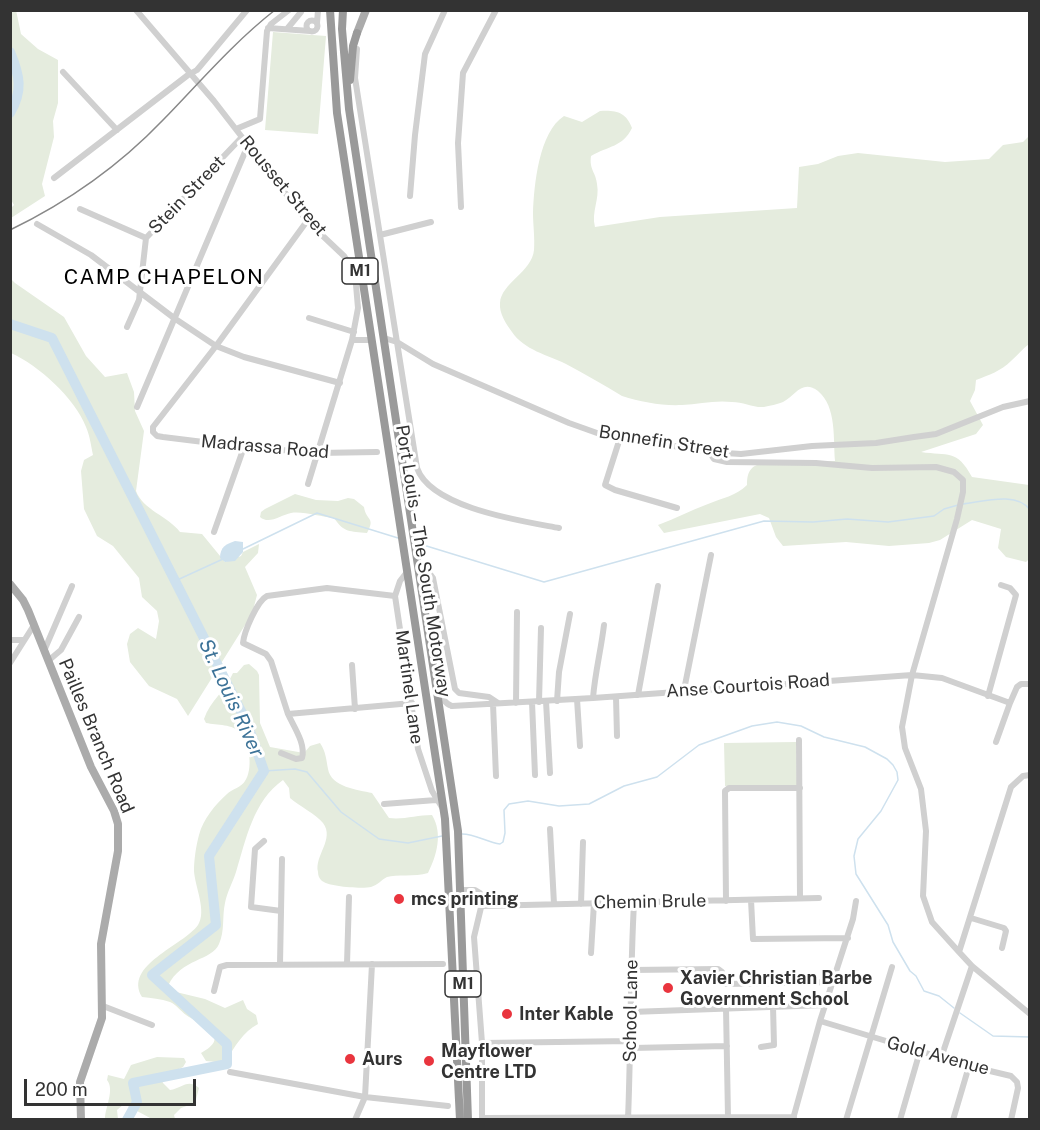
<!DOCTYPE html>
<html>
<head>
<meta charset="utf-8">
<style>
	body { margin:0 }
	#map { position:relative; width:1040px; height:1130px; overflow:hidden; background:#fff; font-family:"Public Sans",sans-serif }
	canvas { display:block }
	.frame { position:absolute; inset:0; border:12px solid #333; pointer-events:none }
	.scale { position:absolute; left:24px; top:1079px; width:172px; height:27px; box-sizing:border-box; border:3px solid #333; border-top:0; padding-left:8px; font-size:18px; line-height:21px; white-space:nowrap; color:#333; -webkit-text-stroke:4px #fff; paint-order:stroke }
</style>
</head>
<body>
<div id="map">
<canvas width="1040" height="1130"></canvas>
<div class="frame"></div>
<div class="scale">200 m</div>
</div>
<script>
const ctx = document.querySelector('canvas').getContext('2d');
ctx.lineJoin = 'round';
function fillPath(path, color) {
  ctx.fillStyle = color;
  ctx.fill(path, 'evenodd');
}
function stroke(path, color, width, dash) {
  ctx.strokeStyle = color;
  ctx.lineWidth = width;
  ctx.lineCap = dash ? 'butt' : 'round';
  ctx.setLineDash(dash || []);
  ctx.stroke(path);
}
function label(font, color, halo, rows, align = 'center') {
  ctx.font = font + ' "Public Sans",sans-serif';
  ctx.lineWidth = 6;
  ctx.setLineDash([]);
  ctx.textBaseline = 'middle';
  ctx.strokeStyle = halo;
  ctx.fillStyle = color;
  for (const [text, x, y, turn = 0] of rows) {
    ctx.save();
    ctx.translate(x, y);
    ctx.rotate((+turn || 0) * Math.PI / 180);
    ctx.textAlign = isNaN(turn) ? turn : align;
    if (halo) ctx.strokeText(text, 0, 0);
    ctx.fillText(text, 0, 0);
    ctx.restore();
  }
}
fillPath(new Path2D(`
	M16 10 21 34 38 49 58 60V103L53 121 54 137 42 184 45 196 11 218V208L14 205 10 198V11Z
	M273 32 326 36 318 134 265 130Z
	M600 111C616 110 626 112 632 128 623 147 608 146 591 156 589 170 596 172 597 184 600 199 591 212 595 227L660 217 797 208 799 167 818 164 838 156 858 153 945 162 989 159 1003 145 1023 142 1029 136V344C1022 349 1018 355 1011 361 1001 371 989 375 976 380L975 390 970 401 983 425 976 434 921 452C948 456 957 449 972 477L1029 485V559L1026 562 1006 557 998 548 1001 529 972 520 940 540 929 543 889 546 846 542 783 546 776 537 769 518 760 514 664 533 658 525C675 519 691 510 708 504 722 498 736 496 747 485 747 471 751 466 763 463L835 461C833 439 837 407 818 391 802 379 795 396 783 402 778 404 769 406 764 407 754 408 743 402 732 402 715 400 699 404 682 405 662 406 641 402 622 396 604 385 585 374 566 364 548 355 524 350 512 332 506 324 499 313 500 303 501 283 532 272 534 250 535 238 533 225 533 213 534 185 539 132 564 116L582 122Z
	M10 278 15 283 64 317 86 356 105 377 127 373 134 392 135 411 144 431 136 491C143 510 168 516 180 532L202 534 225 562 241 556 243 552 259 544 258 553 245 567 257 595 252 614 188 716 177 699 149 686 130 662 127 644 130 634 138 628 156 639 159 621 157 611 142 597 139 578 113 546 97 536 84 509 81 471 84 460 93 455C91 446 90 436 86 427 75 398 38 365 11 353Z
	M295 494 316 500 338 501 348 498 354 499 364 507C366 521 376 517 367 533 350 531 344 533 334 518 321 517 303 511 291 513 281 515 269 525 260 517L261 512 265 509Z
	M249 664 257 671 259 675 260 723 270 747 304 753 310 746 320 743C326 752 326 759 328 769 331 787 358 790 372 793L389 818C403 820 417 815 432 815 443 833 437 855 428 873 415 877 396 874 387 877 381 880 378 885 371 887 363 889 327 887 321 880 319 878 318 875 318 872 314 856 335 839 323 823 316 814 299 806 290 798L289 788 283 780C253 801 246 840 236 872 233 882 227 892 225 903 222 916 225 931 219 944 212 961 181 958 168 986L176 992 205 999 225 1008 243 1000 247 1009 256 1015 258 1024C243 1032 235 1046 226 1061L216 1062 206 1061 201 1053C231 1037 205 1026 189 1017 182 1013 177 1005 170 1002 161 999 151 998 142 997 123 965 183 946 198 925 207 911 195 887 194 871 194 860 196 846 199 835 203 819 215 805 227 794 232 789 242 787 245 781 253 770 250 743 241 733 233 724 217 725 206 723L204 719C210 701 226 690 233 673H237L244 665Z
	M796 742 797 785 725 786 724 743Z
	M157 1057 184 1058 186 1062 183 1067 161 1078 163 1083 170 1090C182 1088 188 1078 199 1088L195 1103 181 1108 174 1115 175 1119H152L124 1104 117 1110 118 1119H105C105 1107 115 1090 107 1080L108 1075 124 1079 131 1065Z`), '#e5ecde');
fillPath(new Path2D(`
	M235 541 243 542V552L235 561 225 562 220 558C220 547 226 544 235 541Z`), '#cee1ee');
stroke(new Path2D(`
	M963 504C982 502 1017 491 1030 510
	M420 544 544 582 764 521 813 522 847 519 888 522 934 516 944 509 958 505
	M243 549 317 513 398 538
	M175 581 223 559
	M264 771 295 769 307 772 341 812 379 839 408 843 442 836
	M462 834C475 834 487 842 500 844L503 842 505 833 504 810 509 804 528 801 559 806 589 804 624 786 657 777 699 745 752 726 777 722 801 726 824 737 865 747 887 759 893 765 897 772 898 780 881 811 858 839 854 856 856 874 888 925 893 942 910 971 916 976 924 991 939 996 954 1008
	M960 1013 993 1036 1030 1037`), '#cee1ee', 1.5);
stroke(new Path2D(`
	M10 52C20 76 23 91 10 113
	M10 324 52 338 247 723 264 771 209 856 216 925 152 975 227 1044V1064L133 1083 137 1102 127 1120`), '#cee1ee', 10);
stroke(new Path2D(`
	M136 10 214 101 307 221 344 256 355 273 358 308 352 340 308 484
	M306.5 26a5.5 5.5 0 1 1 11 0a5.5 5.5 0 1 1-11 0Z
	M317 23 318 10
	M268 28 310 31
	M287 29 301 12
	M357 49 355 78 417 468C431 508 522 521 559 528
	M63 72 117 130
	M236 129 260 119 267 31 271 24 289 10
	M54 178 188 75 197 70 247 10
	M410 196 415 135 425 54 445 10
	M461 207 458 143 463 73 496 10
	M80 209 146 238
	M307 221 216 346 153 427V432L157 436 163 437 244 447 318 453 377 452
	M37 224 91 255 174 318 216 346 244 357 340 383
	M380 235 431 222
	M309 318 354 332
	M127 327 139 300 146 238 242 137
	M384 338 397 342 433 364 569 423 597 433 709 452 741 454 812 446 876 443 914 437 936 434 1003 407 1030 401
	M352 340H371
	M137 407 248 145
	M620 438 605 485 615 490 677 508
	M709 452 714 459 727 462 816 463 872 468 936 467 954 472 963 480V492L957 519 912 675 902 727 905 748 921 789 926 831 923 896 932 922 959 952 972 966 1030 1014
	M214 532 244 447
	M420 569 430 574 433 578 455 689 459 693 489 697 498 703
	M407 572 400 581 395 596 418 749 432 791 443 809
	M395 596 327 588 267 596C257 601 244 632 243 643L266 654 271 661 288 714 412 703
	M10 640H24
	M44 651 72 586
	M48 661 61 650 79 617
	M10 663 34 625
	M352 665 355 709
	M439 688C442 696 443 703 452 706
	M684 690 711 555
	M638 695 658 586
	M988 696 1016 595 1010 588 1001 585
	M616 697 617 736
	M593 698C595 673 601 650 604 625
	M577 699 580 746
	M546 701 550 773
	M557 701 559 672 570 614
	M532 702 535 775
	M539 702 541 628
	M516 703 517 612
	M493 704 496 776
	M452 706 593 698 912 675 942 678 1010 703 1017 687 1021 684H1030
	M799 740 800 898
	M996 742 1010 703
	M281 753 296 759 302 758C306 744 294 727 288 714
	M384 804 436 800
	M550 829 554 904
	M264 841 255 849 251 907 281 911
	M460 890H475L480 893 483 899 474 937 482 1043V1119
	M751 900 753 939 848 938
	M726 901 725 791 729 788H800
	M581 904 583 842
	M482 906 819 898
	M971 918 1004 928 1006 931 1002 948
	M959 952 1011 787 1023 776 1030 775
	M591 953 594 903
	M280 964 282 859
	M347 964 349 897
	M631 970 718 969 722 972V980L726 984 833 982
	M214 991 220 967 227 965 443 964
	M103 1006 152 1025
	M726 1008 728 1117
	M631 1012 825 1005
	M820 1021 969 1066 1011 1076 1017 1082 1018 1088 1011 1120
	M482 1043 632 1041
	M761 1047 774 1045 773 1006
	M632 1048 727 1046
	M941 1058 972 966
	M230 1072 365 1097 448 1106
	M482 1118 794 1117
	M628 1119C631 1047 630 975 634 903
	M793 1119 820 1021 853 919 856 901
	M355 1120 365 1097 372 964
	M846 1120 892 967
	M900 1120 920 1051
	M953 1120 969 1066`), '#d0d0d0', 6);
stroke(new Path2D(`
	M357 33 366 10
	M10 584 23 600 28 610 91 767 114 811 118 824V851L101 944 102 1018 80 1082 81 1120`), '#ababab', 8);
stroke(new Path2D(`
	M330 10 337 113 445 819 460 1120
	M343 10 342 29 349 109 458 831 468 1120
	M350 80 353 46 357 33`), '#9a9a9a', 8);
stroke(new Path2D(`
	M10 230C68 202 119 166 163 120 200 82 233 43 275 10`), '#888', 1.5);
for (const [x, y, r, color] of [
	[399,899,6,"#e9353e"],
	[668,988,6,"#e9353e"],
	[507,1014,6,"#e9353e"],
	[350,1059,6,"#e9353e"],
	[429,1061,6,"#e9353e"]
]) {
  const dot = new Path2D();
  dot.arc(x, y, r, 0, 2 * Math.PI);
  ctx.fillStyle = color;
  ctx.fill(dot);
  stroke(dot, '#fff', 2);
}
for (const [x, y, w] of [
	[360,271,36],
	[463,984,36]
]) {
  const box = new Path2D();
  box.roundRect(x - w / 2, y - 13, w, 26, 4.5);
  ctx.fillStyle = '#fff';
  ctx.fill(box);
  stroke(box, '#333', 1.5);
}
label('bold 16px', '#333', null, [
	["M1",360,271],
	["M1",463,984]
]);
label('18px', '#333', '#fff', [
	["Rousset Street",283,186,50],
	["Stein Street",187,195,-46],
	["Bonnefin Street",664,442,9],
	["Madrassa Road",265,447,5],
	["Port Louis – The South Motorway",423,561,81],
	["Anse Courtois Road",748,686,-4],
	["Martinel Lane",409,687,82],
	["Pailles Branch Road",96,736,67],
	["Chemin Brule",650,902,-1],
	["School Lane",631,1011,-89],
	["Gold Avenue",938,1056,15]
]);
label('bold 18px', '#333', '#fff', [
	["mcs printing",411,899],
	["Xavier Christian Barbe",680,978],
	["Government School",680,999],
	["Inter Kable",519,1014],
	["Mayflower",441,1051],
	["Centre LTD",441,1072],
	["Aurs",362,1059]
], 'left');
label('italic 20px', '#3d7398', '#fff', [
	["St. Louis River",231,698,65]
]);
ctx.letterSpacing = '1.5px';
label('21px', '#000', '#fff', [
	["CAMP CHAPELON",164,278]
]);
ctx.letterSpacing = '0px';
</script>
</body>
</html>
